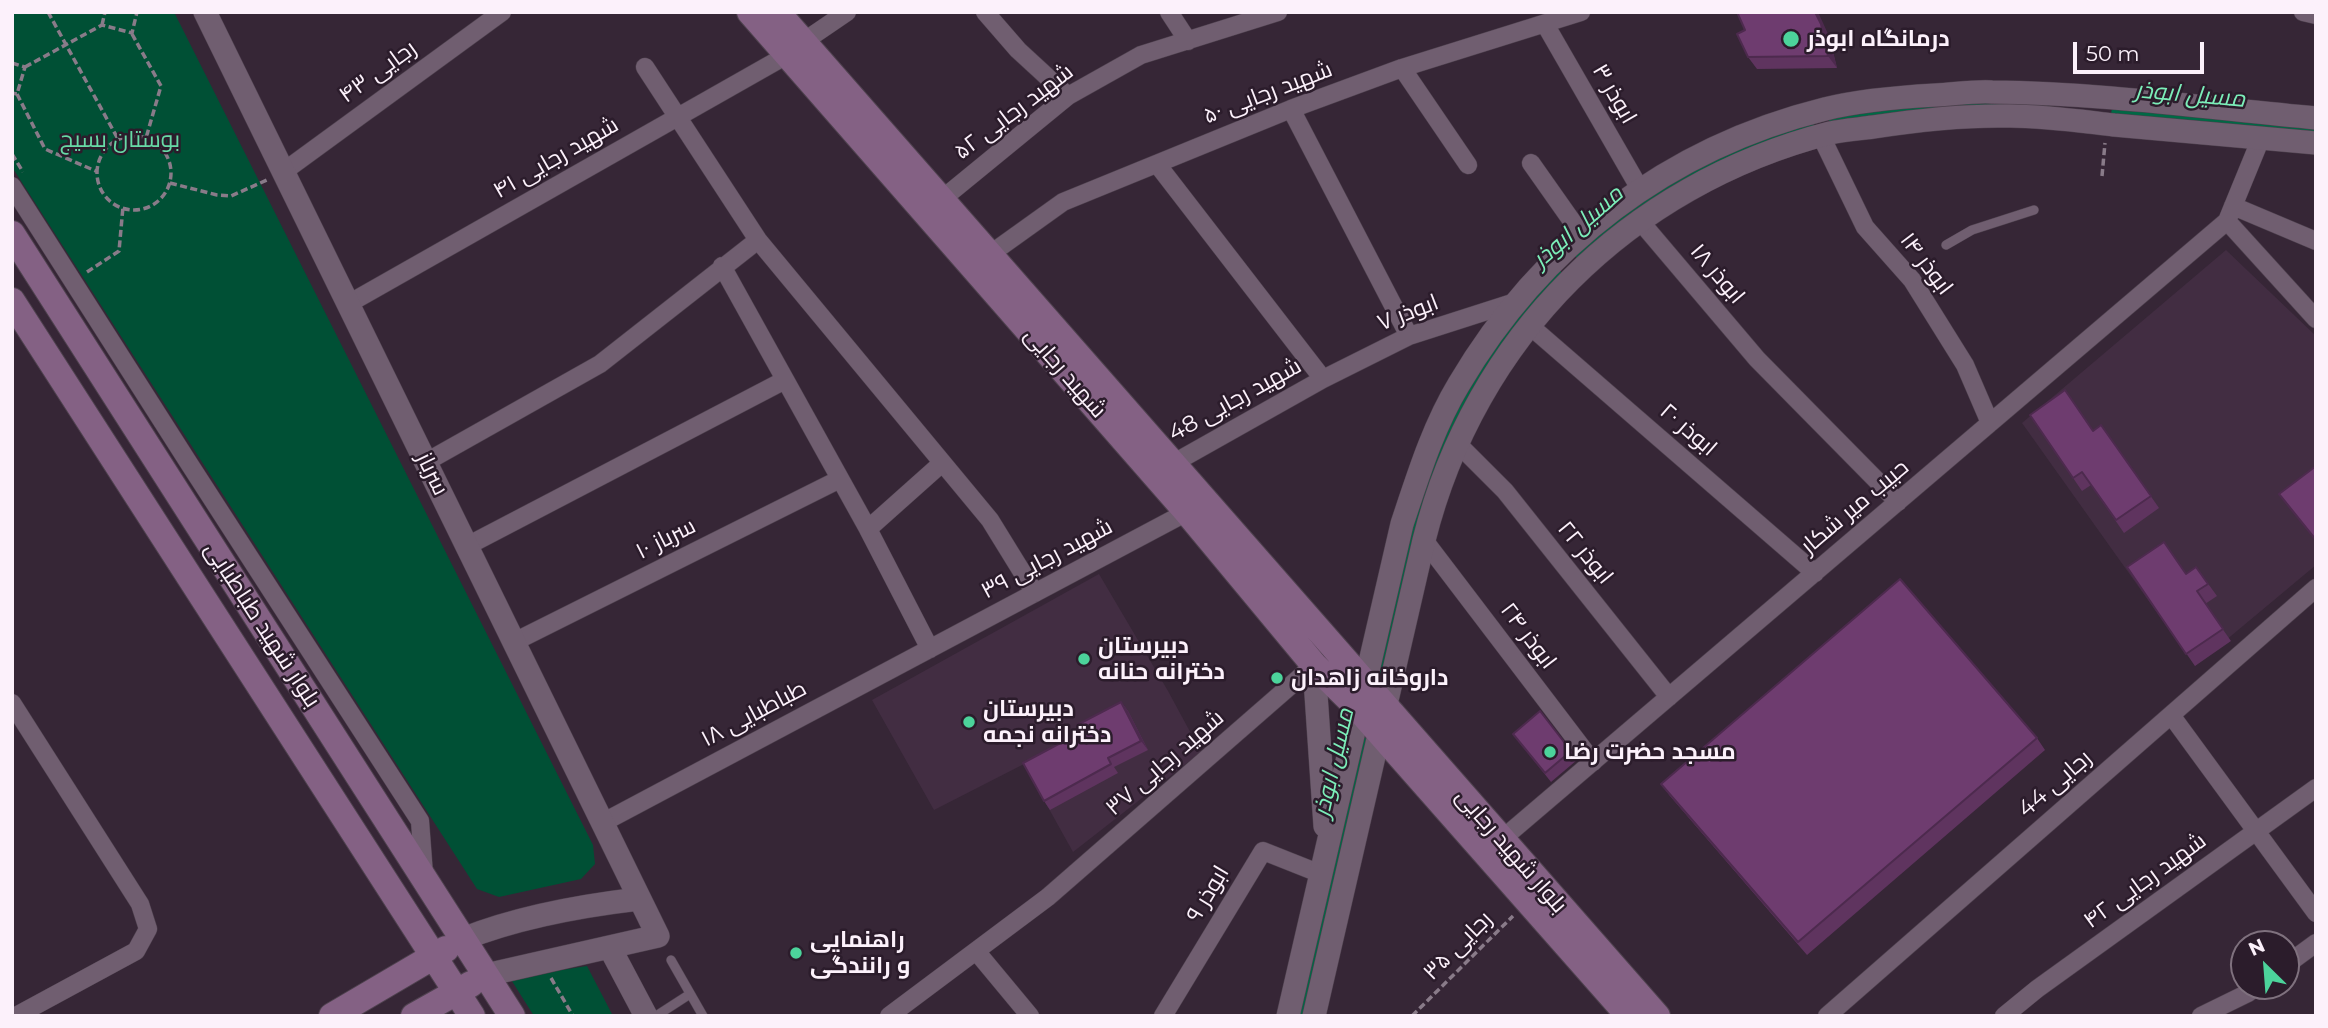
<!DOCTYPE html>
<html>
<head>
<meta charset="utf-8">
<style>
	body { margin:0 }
	#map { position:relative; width:2328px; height:1028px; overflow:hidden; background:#362636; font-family:Montserrat,sans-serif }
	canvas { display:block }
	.frame { position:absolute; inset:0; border:14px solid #fcf1fb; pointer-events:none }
	.north { position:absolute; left:2230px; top:930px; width:70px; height:70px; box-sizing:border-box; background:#2b1c2b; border:2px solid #7f717e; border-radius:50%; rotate:335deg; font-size:19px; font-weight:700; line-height:28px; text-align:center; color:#fcf1fb }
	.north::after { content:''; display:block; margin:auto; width:24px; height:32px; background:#4cd39b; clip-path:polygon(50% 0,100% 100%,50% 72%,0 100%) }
	.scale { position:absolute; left:2073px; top:42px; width:131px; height:32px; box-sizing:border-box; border:4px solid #fcf1fb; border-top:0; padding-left:9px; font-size:21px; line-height:24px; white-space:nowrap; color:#fcf1fb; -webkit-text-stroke:5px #2b1c2b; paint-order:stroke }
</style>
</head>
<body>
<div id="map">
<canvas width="2328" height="1028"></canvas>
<div class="frame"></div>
<div class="north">N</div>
<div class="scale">50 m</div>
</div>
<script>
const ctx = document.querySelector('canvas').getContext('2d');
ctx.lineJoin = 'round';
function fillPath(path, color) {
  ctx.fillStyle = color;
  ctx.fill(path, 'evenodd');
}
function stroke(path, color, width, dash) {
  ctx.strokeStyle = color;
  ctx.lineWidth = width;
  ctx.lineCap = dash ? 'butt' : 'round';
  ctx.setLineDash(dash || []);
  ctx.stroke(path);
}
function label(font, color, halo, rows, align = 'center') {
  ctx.font = font + ' Montserrat,Cairo,sans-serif';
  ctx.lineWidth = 5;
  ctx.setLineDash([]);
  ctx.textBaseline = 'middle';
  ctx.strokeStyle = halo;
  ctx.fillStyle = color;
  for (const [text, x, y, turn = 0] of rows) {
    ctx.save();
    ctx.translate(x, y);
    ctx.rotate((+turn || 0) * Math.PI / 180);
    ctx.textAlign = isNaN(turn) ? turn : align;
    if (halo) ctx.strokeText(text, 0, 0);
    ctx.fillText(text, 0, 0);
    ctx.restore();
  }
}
fillPath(new Path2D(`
	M2226 250 2316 336V565L2195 666 2022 423Z
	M1099 574 1168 691 1201 752 1073 852 1024 764 934 810 872 700Z`), '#422d42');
fillPath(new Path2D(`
	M12 12H174L593 845 595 864 581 879 499 897 477 889 12 167Z
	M587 966 613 1016H534L510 978Z`), '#005035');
stroke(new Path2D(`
	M2120 114 2316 131
	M1838 121C1897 105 1978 101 2039 107
	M1581 250C1602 234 1623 216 1645 201 1694 167 1751 145 1807 130
	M1300 1012C1331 898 1355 781 1382 666 1399 596 1412 522 1438 455 1461 398 1512 322 1554 277`), '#016845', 18);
const service = new Path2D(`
	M1946 245 1972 230 2034 210
	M671 960 703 1016
	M656 1016 690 994`);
const minor = new Path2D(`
	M985 12 1018 50 1068 96
	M1169 12 1188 41
	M2303 12 2316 15
	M1545 24 1640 189
	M803 42 847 12
	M645 67 758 240 990 520 1035 593
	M1402 68 1468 165
	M1291 109 1409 336
	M1821 136 1865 227 1912 280 1965 365 1990 423
	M1531 163 1581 234
	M1157 164 1323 379
	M283 172 502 12
	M12 186 190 465 420 821 424 874
	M941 200 1068 96 1141 55 1278 12
	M2233 206 2316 241
	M1640 221 1757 359 1898 502
	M2227 221 2316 319
	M989 255 1063 202 1291 109 1402 68 1581 12
	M722 266 868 529 930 649
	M348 304 787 55
	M1529 325 1815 573
	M1458 444 1505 491 1669 697
	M426 462 600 364 758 240
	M1172 464 1323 379 1409 336 1515 302
	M868 529 942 463
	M1424 540 1593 762
	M467 546 785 380
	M514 642 840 479
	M12 703 140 904 148 929 136 951 16 1016
	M2171 715 2316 913
	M602 823 1187 512
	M1501 840 2227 221 2261 138
	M976 951 1030 1016
	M2286 965 2316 943
	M889 1016 1048 897 1314 665
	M1163 1016 1263 851 1321 874
	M1827 1016 2316 588
	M2004 1016 2037 989 2316 788
	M2201 1016 2248 993 2257 986`);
const tertiary = new Path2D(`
	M205 12 658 936 486 975
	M1314 665 1325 826
	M463 939C518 917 579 906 639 899
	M610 948 646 1016
	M1288 1016 1402 524C1418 476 1433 427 1459 384 1541 245 1668 148 1825 109 1860 100 1900 97 1936 95 1955 94 1973 91 1992 92 2100 93 2208 108 2316 118
	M1314 1016 1424 540C1475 337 1628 185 1830 133 1844 130 1859 129 1873 127 1918 120 1964 115 2010 116 2044 116 2079 121 2114 125 2181 131 2248 137 2316 143`);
const secondary = new Path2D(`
	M750 12 1187 512 1314 665 1354 704 1629 1016
	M777 12 1657 1016
	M12 234 512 1016
	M12 301 472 1016
	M332 1016 446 949
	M414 1016 471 984`);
stroke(service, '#4e414e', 10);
stroke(minor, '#4e414e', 19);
stroke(tertiary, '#4e414e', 24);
stroke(secondary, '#4e414e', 28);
stroke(new Path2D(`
	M48 12 118 139
	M102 25 105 12
	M132 34 161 86 146 138
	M12 63 25 67 17 94 12 93
	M25 67 102 25 132 33 137 12
	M17 94 45 149 98 172
	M97 173a37 37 0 1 1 74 0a37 37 0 1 1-74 0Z
	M12 154 23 172
	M2102 176 2105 143
	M170 183 217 195 231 196 267 180
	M87 272 119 251 123 207
	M551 978 573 1016
	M1412 1016 1513 916`), '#897b89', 3.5, [7, 3.5]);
stroke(service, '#705e70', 9);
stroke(minor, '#705e70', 18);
stroke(tertiary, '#705e70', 23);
stroke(secondary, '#846184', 26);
fillPath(new Path2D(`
	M1829 36 1837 68 1757 69 1748 57Z
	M2030 415 2093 431 2101 425 2159 508 2124 533 2091 485 2082 491Z
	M2127 567 2186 574 2196 567 2217 596 2205 604 2231 641 2195 666Z
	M1121 702 1128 711 1148 750 1114 767 1118 773 1050 810 1044 801Z
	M1513 734 1571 751 1577 760 1551 782Z
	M2037 738 2045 750 1807 955 1670 796 1661 784Z`), '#5f345f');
fillPath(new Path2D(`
	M1815 12H1818L1829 36 1837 68 1828 56Z
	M1121 702 1128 711 1148 750 1141 741Z`), '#4d2a4e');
const building = new Path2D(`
	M1737 12H1815L1821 24 1828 56 1748 57 1737 34 1745 30Z
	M2065 390 2093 431 2101 425 2151 496 2116 520 2082 472 2073 478 2030 415Z
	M2316 466V540L2279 494Z
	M2164 542 2186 574 2196 567 2208 584 2197 591 2223 629 2186 654 2127 567Z
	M1900 579 2037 738 1798 942 1661 784Z
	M1121 702 1141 741 1108 758 1111 764 1044 801 1023 763 1081 732 1077 725Z
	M1540 711 1571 751 1545 773 1513 734Z`);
fillPath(building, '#6e3c6f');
stroke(building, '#4d2a4e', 2);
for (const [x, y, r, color] of [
	[1791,39,9,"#4cd39b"],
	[1084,659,7,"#4cd39b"],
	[1277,678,7,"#4cd39b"],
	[969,722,7,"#4cd39b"],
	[1550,752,7,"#4cd39b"],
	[796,953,7,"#4cd39b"]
]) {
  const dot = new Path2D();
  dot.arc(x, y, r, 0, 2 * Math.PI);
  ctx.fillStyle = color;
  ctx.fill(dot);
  stroke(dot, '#2b1c2b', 2.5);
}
label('bold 23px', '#fcf1fb', '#2b1c2b', [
	["درمانگاه ابوذر",1807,39],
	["دبیرستان",1098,646],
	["دخترانه حنانه",1098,672],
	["داروخانه زاهدان",1291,678],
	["دبیرستان",983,709],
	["دخترانه نجمه",983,735],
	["مسجد حضرت رضا",1564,752],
	["راهنمایی",810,940],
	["و رانندگی",810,966]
], 'left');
label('23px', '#fcf1fb', '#2b1c2b', [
	["رجایی ۴۳",378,72,-36],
	["شهید رجایی ۵۰",1268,93,-21],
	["ابوذر ۳",1614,94,60],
	["شهید رجایی ۵۲",1014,112,-37],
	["شهید رجایی ۴۱",556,158,-30],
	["ابوذر ۱۴",1926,264,53],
	["ابوذر ۱۸",1717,274,50],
	["ابوذر ۷",1408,313,-21],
	["شهید رجایی",1065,373,49],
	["شهید رجایی 48",1235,400,-29],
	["ابوذر ۲۰",1688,430,41],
	["سرباز",432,474,64],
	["حبیب میر شکار",1855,507,-40],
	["سرباز ۱۰",666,539,-27],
	["ابوذر ۲۲",1585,553,51],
	["شهید رجایی ۳۹",1047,559,-28],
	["بلوار شهید طباطبایی",262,625,57],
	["ابوذر ۲۴",1528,636,53],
	["طباطبایی ۱۸",754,714,-28],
	["شهید رجایی ۳۷",1165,763,-41],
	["رجایی 44",2055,784,-41],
	["بلوار شهید رجایی",1511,851,49],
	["شهید رجایی ۴۲",2145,881,-36],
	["ابوذر ۹",1208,894,-59],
	["رجایی ۳۵",1458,946,-45]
]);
label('23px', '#67daa6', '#2b1c2b', [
	["بوستان بسیج",120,140]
]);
label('italic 24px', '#7ceeb9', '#2b1c2b', [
	["مسیل ابوذر",2190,95,5],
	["مسیل ابوذر",1578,227,-41],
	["مسیل ابوذر",1334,763,-77]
]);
</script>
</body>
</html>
